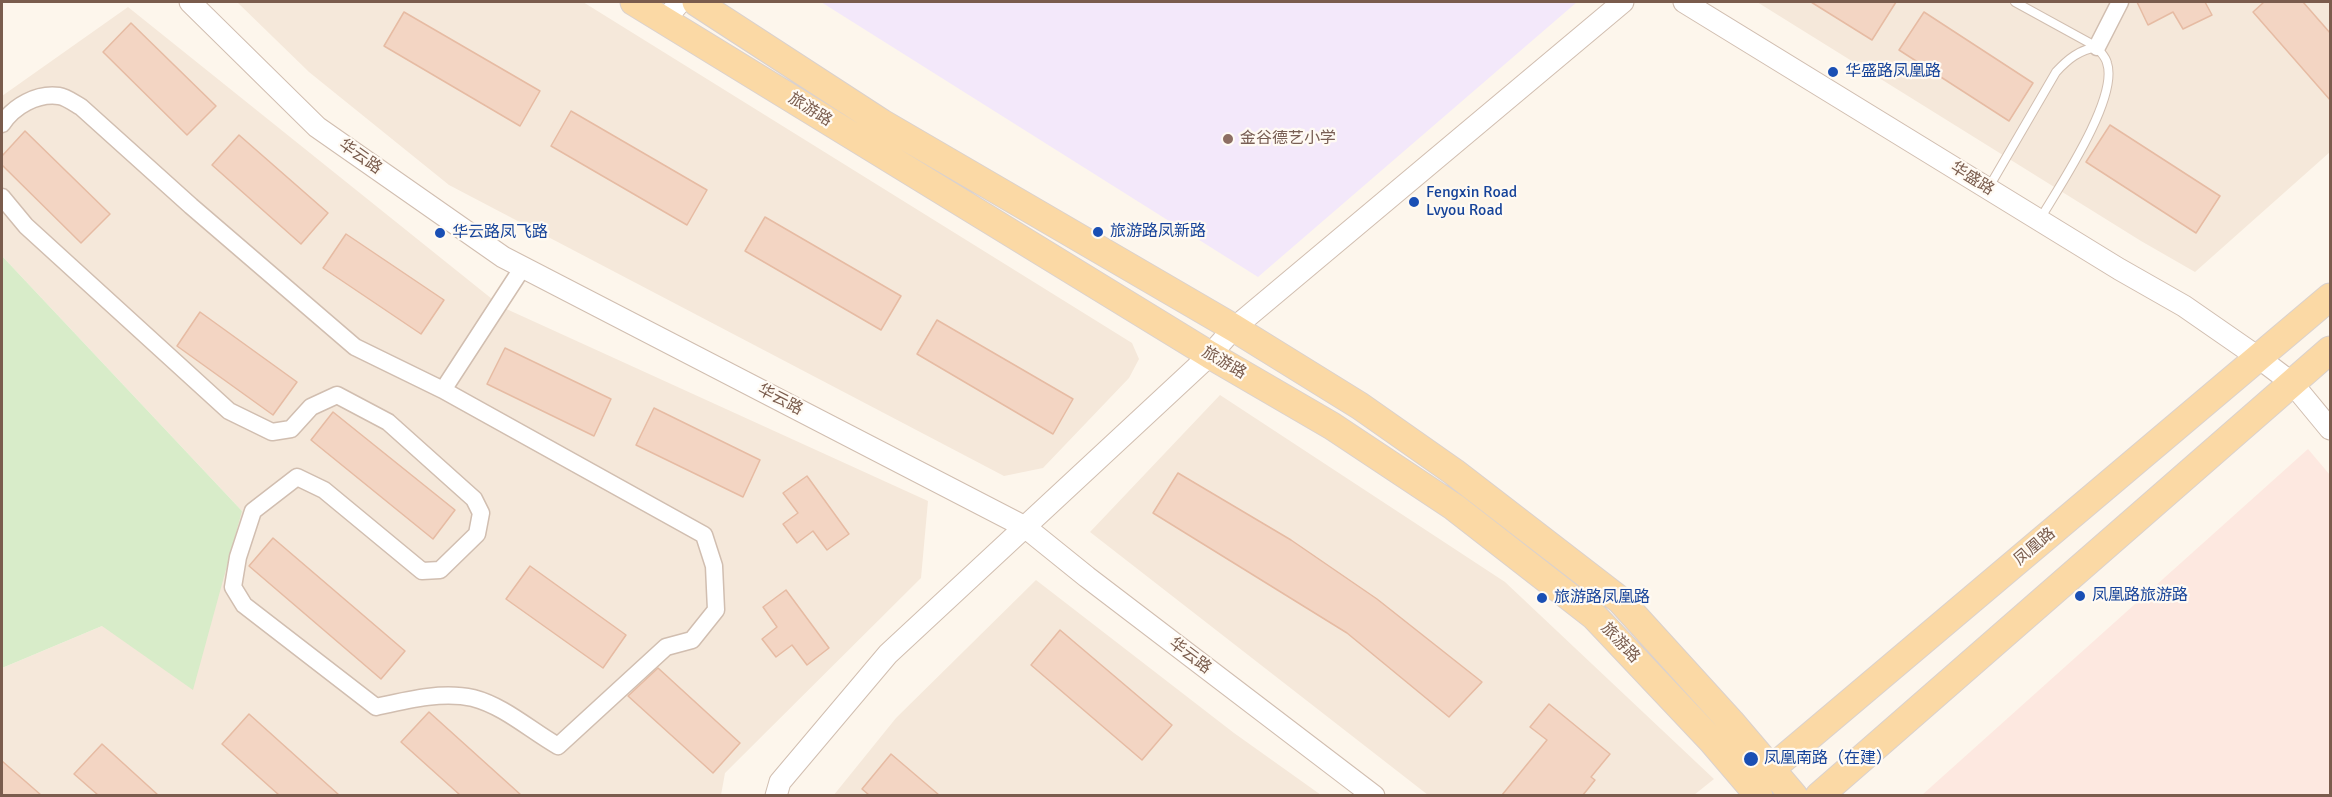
<!DOCTYPE html>
<html>
<head>
<meta charset="utf-8">
<style>
	body { margin:0 }
	#map { position:relative; width:2332px; height:797px; overflow:hidden; background:#fdf6ec; font-family:Signika,sans-serif }
	canvas { display:block }
	.frame { position:absolute; inset:0; border:3px solid #7a5c4d; pointer-events:none }
</style>
</head>
<body>
<div id="map">
<canvas width="2332" height="797"></canvas>
<div class="frame"></div>
</div>
<script>
const ctx = document.querySelector('canvas').getContext('2d');
ctx.lineJoin = 'round';
function fillPath(path, color) {
  ctx.fillStyle = color;
  ctx.fill(path, 'evenodd');
}
function stroke(path, color, width, dash) {
  ctx.strokeStyle = color;
  ctx.lineWidth = width;
  ctx.lineCap = dash ? 'butt' : 'round';
  ctx.setLineDash(dash || []);
  ctx.stroke(path);
}
function label(font, color, halo, rows, align = 'center') {
  ctx.font = font + ' Signika,"Noto Sans SC",sans-serif';
  ctx.lineWidth = 4.5;
  ctx.setLineDash([]);
  ctx.textBaseline = 'middle';
  ctx.strokeStyle = halo;
  ctx.fillStyle = color;
  for (const [text, x, y, turn = 0] of rows) {
    ctx.save();
    ctx.translate(x, y);
    ctx.rotate((+turn || 0) * Math.PI / 180);
    ctx.textAlign = isNaN(turn) ? turn : align;
    if (halo) ctx.strokeText(text, 0, 0);
    ctx.fillText(text, 0, 0);
    ctx.restore();
  }
}
fillPath(new Path2D(`
	M237 2H583L1132 343 1139 359 1129 378 1043 468 1004 476 449 185 309 72Z
	M1757 2H2330V152L2195 272 2141 241Z
	M128 7 502 307 928 501 921 578 725 773 721 795H2V668L102 626 242 511 2 256V96Z
	M1220 395 1505 582 1714 779 1694 795H1428L1090 532Z
	M1036 580 1234 733 1321 795 833 796 896 718Z`), '#f5e8da');
fillPath(new Path2D(`
	M2308 449 2330 475V795H1922Z`), '#fde8e0');
fillPath(new Path2D(`
	M821 2H1577L1258 277Z`), '#f3e8fa');
fillPath(new Path2D(`
	M2 256 242 511 193 690 102 626 2 668Z`), '#d8ecc9');
const building = new Path2D(`
	M1811 2H1896L1872 40Z
	M2137 2H2205L2212 15 2183 29 2173 12 2148 25Z
	M2264 2H2303L2331 34V101L2253 12Z
	M404 12 540 91 520 126 384 46Z
	M1924 12 2033 83 2009 121 1899 50Z
	M131 23 216 106 187 135 103 52Z
	M571 111 707 190 687 225 551 146Z
	M2110 125 2220 196 2196 233 2086 162Z
	M25 131 110 214 81 243 2 165V156Z
	M239 135 328 213 301 244 212 165Z
	M765 217 901 296 881 330 745 251Z
	M346 234 444 300 421 334 323 268Z
	M200 312 297 382 273 415 177 346Z
	M937 320 1073 399 1053 434 917 354Z
	M505 348 611 399 594 436 487 384Z
	M654 408 760 460 743 497 636 445Z
	M333 412 455 510 433 539 311 440Z
	M1178 473 1291 540 1377 599 1482 682 1449 717 1347 633 1153 513Z
	M807 476 849 534 827 550 813 531 797 543 783 524 798 513 783 493Z
	M273 538 405 651 381 679 249 566Z
	M530 566 626 635 603 668 506 599Z
	M786 590 829 648 807 665 792 645 776 657 762 639 777 627 763 607Z
	M1060 630 1172 725 1142 760 1031 665Z
	M658 668 740 743 713 773 628 696Z
	M1549 704 1610 754 1591 777 1595 780 1583 795H1502L1547 740 1530 727Z
	M429 712 521 795H460L401 742Z
	M249 714 339 795H279L222 744Z
	M102 744 158 795H98L74 774Z
	M891 754 939 795H869L862 789Z
	M2 761 41 795H2Z`);
fillPath(building, '#f3d5c3');
stroke(building, '#e6bba3', 1.5);
const service = new Path2D(`
	M2015 2 2097 47
	M1989 187 2056 72C2068 59 2079 50 2097 47 2100 52 2106 57 2107 63 2119 98 2059 187 2040 219`);
const minor = new Path2D(`
	M2097 47 2120 2
	M2 124C14 106 37 93 59 96 66 97 74 103 81 107L191 206 355 347 443 390 523 267
	M2 197 26 226 229 411 272 432 291 429 311 407 337 395 388 422 474 499 481 513 477 534 440 570 422 571 324 490 297 477 253 511 238 557 233 587 244 605 376 707C407 700 442 691 473 698 504 706 530 730 558 746L666 647 692 640 716 610 714 566 704 535 443 390`);
const tertiary = new Path2D(`
	M190 2 317 127 503 257 1025 527 1087 577 1374 796
	M1684 2 2119 269 2184 306 2259 358 2292 383 2330 429
	M665 20 680 2
	M776 796 780 782 888 654 1210 355 1234 328 1623 2`);
const primary = new Path2D(`
	M634 2 1210 355 1332 426 1454 507 1594 616 1712 741 1759 796
	M696 2 882 123 1234 328 1360 406 1454 472 1620 600 1731 722 1794 796
	M1758 780 2330 297
	M1819 796 2330 350`);
stroke(service, '#d1beb0', 10);
stroke(minor, '#d1beb0', 19);
stroke(tertiary, '#d1beb0', 23);
stroke(primary, '#dad1cd', 29);
stroke(service, '#fff', 8);
stroke(minor, '#fff', 16);
stroke(tertiary, '#fff', 21);
stroke(primary, '#fbd9a5', 27);
for (const [x, y, r, color] of [
	[1833,72,6,"#1a4fb4"],
	[1228,139,6,"#8d6e63"],
	[1414,202,6,"#1a4fb4"],
	[1098,232,6,"#1a4fb4"],
	[440,233,6,"#1a4fb4"],
	[2080,596,6,"#1a4fb4"],
	[1542,598,6,"#1a4fb4"],
	[1751,759,8,"#1a4fb4"]
]) {
  const dot = new Path2D();
  dot.arc(x, y, r, 0, 2 * Math.PI);
  ctx.fillStyle = color;
  ctx.fill(dot);
  stroke(dot, '#fffaf3', 2);
}
label('16px', '#164399', '#fffaf3', [
	["华盛路凤凰路",1845,72],
	["Fengxin Road",1426,193],
	["Lvyou Road",1426,211],
	["旅游路凤新路",1110,232],
	["华云路凤飞路",452,233],
	["凤凰路旅游路",2092,596],
	["旅游路凤凰路",1554,598],
	["凤凰南路（在建）",1764,759]
], 'left');
label('16px', '#7a5c4d', '#fffaf3', [
	["旅游路",810,110,32],
	["华云路",360,157,35],
	["华盛路",1972,179,32],
	["旅游路",1224,363,30],
	["华云路",780,400,27],
	["凤凰路",2035,547,-40],
	["旅游路",1620,643,47],
	["华云路",1190,656,37]
]);
label('16px', '#785e54', '#fffaf3', [
	["金谷德艺小学",1240,139]
], 'left');
</script>
</body>
</html>
